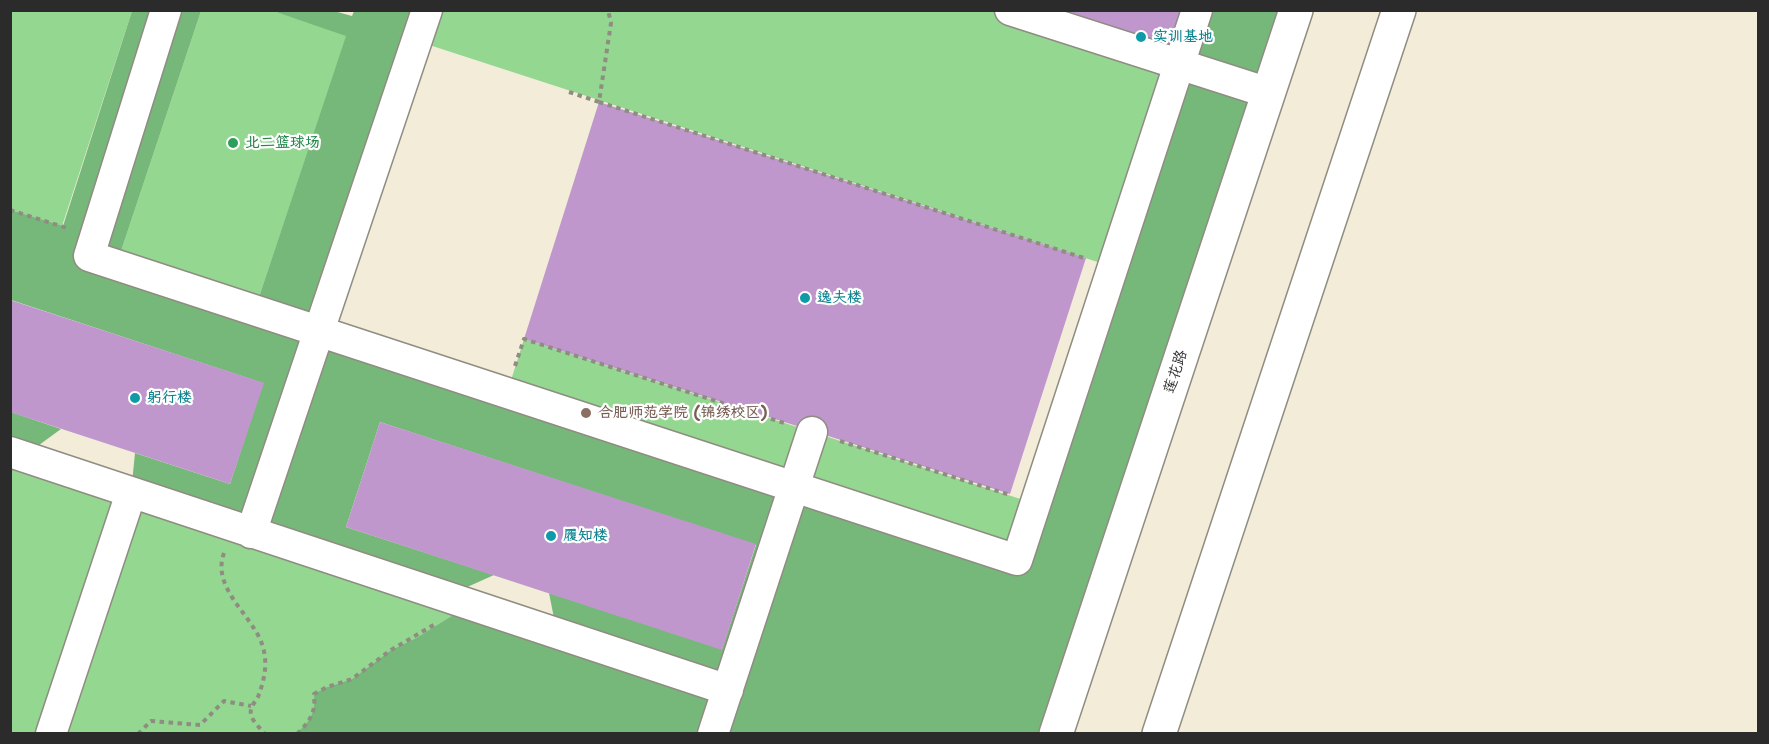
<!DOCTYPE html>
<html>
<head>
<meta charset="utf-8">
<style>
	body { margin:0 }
	#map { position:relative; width:1769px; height:744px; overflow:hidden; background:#f3ecd8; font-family:"Shantell Sans",sans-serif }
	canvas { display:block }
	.frame { position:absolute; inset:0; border:12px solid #2b2b2b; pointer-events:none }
</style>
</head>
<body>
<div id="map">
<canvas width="1769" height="744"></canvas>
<div class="frame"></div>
</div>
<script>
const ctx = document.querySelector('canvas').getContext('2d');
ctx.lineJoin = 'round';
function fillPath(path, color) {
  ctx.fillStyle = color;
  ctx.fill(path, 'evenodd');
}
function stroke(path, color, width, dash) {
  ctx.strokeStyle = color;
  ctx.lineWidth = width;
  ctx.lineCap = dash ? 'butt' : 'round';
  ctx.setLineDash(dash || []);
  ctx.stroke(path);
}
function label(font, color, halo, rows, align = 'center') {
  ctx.font = font + ' "Shantell Sans","LXGW WenKai TC",sans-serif';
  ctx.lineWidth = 4.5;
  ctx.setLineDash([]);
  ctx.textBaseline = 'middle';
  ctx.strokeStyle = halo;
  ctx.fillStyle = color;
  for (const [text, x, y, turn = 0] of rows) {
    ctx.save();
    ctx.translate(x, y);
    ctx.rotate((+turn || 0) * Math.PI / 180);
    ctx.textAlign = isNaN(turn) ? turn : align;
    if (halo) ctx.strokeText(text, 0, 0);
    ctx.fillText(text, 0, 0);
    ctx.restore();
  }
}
fillPath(new Path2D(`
	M1010 10 1180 64 1113 267 417 41 427 11Z
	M11 11H132L62 226 11 210Z
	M201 11H273L347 35 259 297 121 251Z
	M524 339 1036 504 1017 560 507 393Z
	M11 452 469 605 416 638 391 650 352 679 327 687 310 722 297 733 73 734 53 727 51 733 11 734Z`), '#93d790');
fillPath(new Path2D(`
	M132 11H201L121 251 259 297 346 36 273 11H334L352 16 354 11H427L319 330 1017 559 1197 11H1296L1056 733H297C310 721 316 713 314 694L327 687 352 679 391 650 416 638 469 605 557 633 549 593 722 649 756 545 380 422 346 527 494 575 445 597 131 493 135 453 230 484 263 383 11 300V210L63 226Z
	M11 412 61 429 24 456 11 452Z`), '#76b87a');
fillPath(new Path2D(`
	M1010 10H1197L1180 64Z
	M599 102 1086 258 1010 494 524 339Z
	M10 300 264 383 230 484 10 412Z
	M380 422 756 544 722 650 346 527Z`), '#bf97cd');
const minor = new Path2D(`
	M166 10 89 256 1017 560 1197 10
	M1010 10 1269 93
	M10 452 728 690
	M251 533 427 10
	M51 734 131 493
	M713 734 812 432`);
const major = new Path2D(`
	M1056 734 1296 10
	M1159 734 1399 10`);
stroke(minor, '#8f8c82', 33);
stroke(major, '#8f8c82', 36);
stroke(new Path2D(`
	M569 92 599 102 611 23 608 10
	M599 102 1087 259
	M10 210 70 229
	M515 366 524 339 787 424
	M840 441 1010 495
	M224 553C211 588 252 615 262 644 268 661 265 678 259 694 257 702 249 705 251 715 253 722 260 728 265 734
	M138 734 151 721 200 725 224 701 251 706
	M297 734C310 721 316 713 314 694L327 687 352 679 391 650 437 623`), '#8f8c82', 4, [4.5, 4.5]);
stroke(minor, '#fff', 30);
stroke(major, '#fff', 33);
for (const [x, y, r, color] of [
	[1141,37,6,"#0f9aa8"],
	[233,143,6,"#2e9e5b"],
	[805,298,6,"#0f9aa8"],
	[135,398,6,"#0f9aa8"],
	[586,413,6,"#8d6e63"],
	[551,536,6,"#0f9aa8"]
]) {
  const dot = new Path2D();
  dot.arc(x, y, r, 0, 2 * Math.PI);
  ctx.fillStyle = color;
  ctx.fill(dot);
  stroke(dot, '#fff', 2);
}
label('bold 15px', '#0d838f', '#fff', [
	["实训基地",1153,37],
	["逸夫楼",817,298],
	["躬行楼",147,398],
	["履知楼",563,536]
], 'left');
label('bold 15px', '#27864d', '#fff', [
	["北二篮球场",245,143]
], 'left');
label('15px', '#2b2b2b', '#fff', [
	["莲花路",1176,372,-72]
]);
label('bold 15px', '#785e54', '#fff', [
	["合肥师范学院 (锦绣校区)",598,413]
], 'left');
</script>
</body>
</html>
